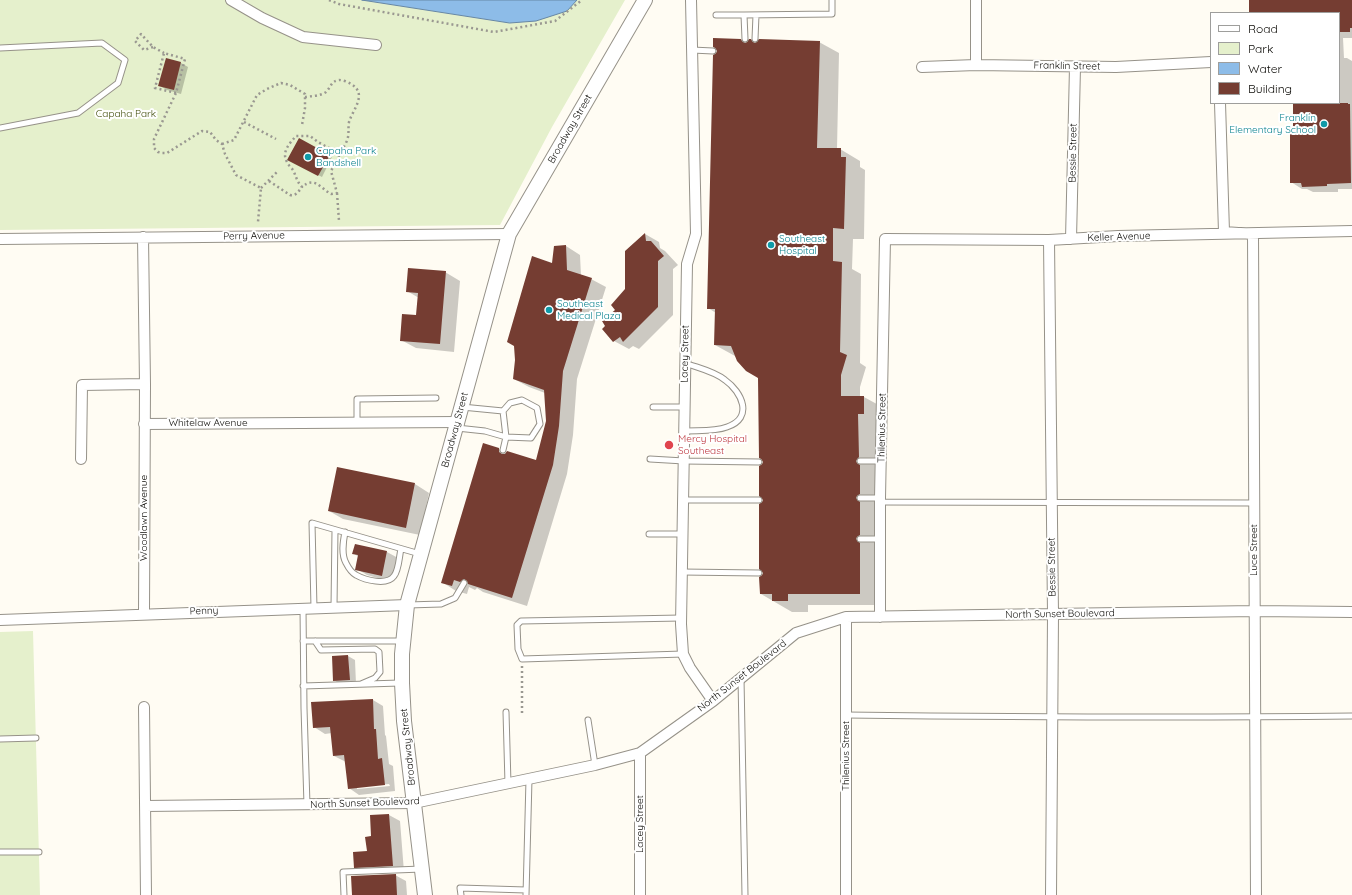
<!DOCTYPE html>
<html>
<head>
<meta charset="utf-8">
<style>
	body { margin:0 }
	#map { position:relative; width:1352px; height:895px; overflow:hidden; background:#fffcf3; font-family:Quicksand,sans-serif }
	canvas { display:block }
	.legend { position:absolute; left:1210px; top:12px; width:130px; height:92px; box-sizing:border-box; background:#fff; border:1px solid #9e9e9c; margin:0; padding:5px 7px; list-style:none; font-size:12px; color:#0d0c08 }
	.legend li { display:flex; align-items:center; gap:8px; height:20px }
	.legend b { width:20px; border:1px solid #9e9e9c }
</style>
</head>
<body>
<div id="map">
<canvas width="1352" height="895"></canvas>
<ul class="legend">
<li><b style="height:5px;background:#fff"></b>Road</li>
<li><b style="height:11px;background:#e5f0cc"></b>Park</li>
<li><b style="height:11px;background:#8dbce8"></b>Water</li>
<li><b style="height:11px;background:#753d32"></b>Building</li>
</ul>
</div>
<script>
const ctx = document.querySelector('canvas').getContext('2d');
ctx.lineJoin = 'round';
function fillPath(path, color) {
  ctx.fillStyle = color;
  ctx.fill(path, 'evenodd');
}
function stroke(path, color, width, dash) {
  ctx.strokeStyle = color;
  ctx.lineWidth = width;
  ctx.lineCap = dash ? 'butt' : 'round';
  ctx.setLineDash(dash || []);
  ctx.stroke(path);
}
function label(font, color, halo, rows, align = 'center') {
  ctx.font = font + ' Quicksand,sans-serif';
  ctx.lineWidth = 4;
  ctx.setLineDash([]);
  ctx.textBaseline = 'middle';
  ctx.strokeStyle = halo;
  ctx.fillStyle = color;
  for (const [text, x, y, turn = 0] of rows) {
    ctx.save();
    ctx.translate(x, y);
    ctx.rotate((+turn || 0) * Math.PI / 180);
    ctx.textAlign = isNaN(turn) ? turn : align;
    if (halo) ctx.strokeText(text, 0, 0);
    ctx.fillText(text, 0, 0);
    ctx.restore();
  }
}
fillPath(new Path2D(`
	M0 0H625L552 127 500 225 0 230Z
	M33 631 40 895H0V632Z`), '#e5f0cc');
const water = new Path2D(`
	M362 0H577L567 11 536 21 510 23Z`);
fillPath(water, '#8dbce8');
stroke(water, '#6787a5', 1);
fillPath(new Path2D(`
	M1250 0H1352V38H1343L1344 58H1347L1352 61V189H1338V192H1313L1307 189H1302L1291 182 1294 129V103H1339V13H1250Z
	M741 40 747 43 751 40 756 43 819 42 839 53 837 149H840L860 161V167L865 170 864 239H853L852 269 861 274 860 363 866 367 860 387V397H864L884 408 879 469 875 472 880 605H808V612H792L761 594 763 576 764 462 759 377 735 356 715 345 716 313 708 308Z
	M166 60 181 63 188 67 181 94 167 90 160 86Z
	M299 139 332 157 322 177 288 159Z
	M645 234 659 242 660 248 665 251 678 265 673 269V315L639 349 633 346 629 349 614 341 616 310 626 290Z
	M566 246 580 255 581 276 591 279 606 287 577 379 573 435 567 474 527 606 483 592 477 588 475 590 469 587 467 594 456 591 442 582 499 449 506 453 537 461 547 421 545 393 529 387 514 379 553 265Z
	M445 272 460 281 454 352 416 348 401 340 417 316 419 298 407 291Z
	M415 484 429 493 420 535 343 519 329 511Z
	M387 552 398 558 392 582 367 575 357 569 359 557 353 553Z
	M348 656 355 660 356 684 341 685 334 680Z
	M373 700 383 706 385 735 386 736 389 764 393 766 395 791 359 795 349 788 346 762 334 756 332 733 325 734 314 727ZM389 784 390 786 357 789V787Z
	M389 815 400 821 404 872 366 873 355 867 368 852 373 837 371 816Z
	M395 875 406 881 407 895H353Z`), '#0003');
fillPath(new Path2D(`
	M1249 0H1352V28H1350V32H1339V13H1249Z
	M713 38 741 39 742 41 745 43 747 42 749 39H751L753 42 755 43 759 39 820 41 817 148H841V157H846L844 229 833 228V261L842 262 840 352 847 355 841 375V396H864V414H858L859 457 856 461 857 463 860 465V494L857 496 856 498 860 502V535L857 537 856 539 860 543V594H788V601H772V594H760L759 577 762 575 763 573 759 569V504L762 502 763 500 759 496V466L762 464 763 462 761 459 759 458 758 378 746 371 737 361 731 346 714 345 715 309H707L713 55 716 53 717 51 715 48 713 47Z
	M166 58 181 62 174 90 158 86Z
	M1293 103H1348V104H1350L1351 183 1327 184V186L1302 187 1301 183H1290V128H1293Z
	M299 138 330 155 318 176 287 160Z
	M645 233 646 241H651L664 256 658 261V307L623 342 620 337 613 342 602 329 605 326 602 321 615 310 611 305 625 289V251Z
	M566 245 567 270 592 278 563 371 559 426 553 465 512 598 468 584 467 581 464 579 460 582 454 580 452 586 441 583 483 443 499 448V452L502 454H505L507 451 536 460 546 421 544 390 513 379 515 360 514 346 507 342 532 256 552 263 554 246Z
	M408 268 446 271 440 344 400 341 402 314 416 315 418 293 406 292Z
	M337 467 415 483 406 528 328 511Z
	M355 544 387 551 382 576 355 570 358 555 352 554Z
	M348 655 350 680 333 681 332 656Z
	M373 699 374 729H376L378 759 382 758 385 785 348 789 344 755 333 756 330 727 313 728 311 702Z
	M389 814 393 866 354 868 353 852 367 851 365 837 371 836 370 815Z
	M396 874 397 895H352L351 876Z`), '#753d32');
const lane = new Path2D(`
	M716 15H744
	M745 39 744 15 832 14V0
	M755 39 756 15
	M0 48 102 43 125 60 118 83 78 113 0 128
	M692 50 713 51
	M462 407 503 411
	M653 407H684
	M357 422V399L436 398
	M457 428 485 431 506 437 531 438 540 424 537 408 522 400 510 403 503 411 506 437 503 450
	M684 431C698 430 714 432 727 427 754 418 742 392 725 380 714 371 698 368 685 363
	M650 459 684 461 759 462
	M860 461H882
	M860 498H880
	M683 500H759
	M880 502 1254 503
	M345 532C343 542 341 554 346 563 348 567 352 573 356 575 365 580 387 586 394 576 399 570 399 557 401 549
	M649 534H682
	M860 539H880
	M682 572 759 573
	M408 605 441 604 455 598 464 583
	M334 607 335 530
	M303 608 304 708 307 805
	M314 608 312 523 420 554
	M681 618 521 621 517 625 518 649 522 659 683 654
	M303 641H402
	M315 641 321 650 375 649 379 652 380 672 375 678 361 684
	M741 678 745 895
	M303 686 400 683
	M506 712 508 784
	M846 715C1014 717 1183 718 1352 716
	M588 720 595 765
	M0 739 36 738
	M0 852H39
	M344 895 343 872 422 869
	M461 895 460 888 526 890
	M526 895 529 779`);
const street = new Path2D(`
	M231 0 262 18 303 37 376 45
	M691 0 696 234 687 264 681 624 683 654 690 668 713 701
	M976 0V65
	M922 67 976 65 1116 67 1211 62
	M1220 103 1224 232 1253 234 1256 895
	M143 237 145 384 144 613
	M0 239 509 234
	M1071 239 1075 67
	M1049 240 1053 615 1051 895
	M144 424 458 422
	M81 459 82 385 145 384
	M846 617V895
	M880 617V498L885 239 1049 240 1118 236 1352 231
	M0 620 407 605
	M144 707 146 895
	M145 806 414 803 595 765 640 753 713 701 796 633 846 617 1255 611 1352 612
	M640 895V753`);
const secondary = new Path2D(`
	M425 895 404 721 402 683V654L407 605 509 234 645 0`);
stroke(lane, '#969289', 7);
stroke(street, '#969289', 12);
stroke(secondary, '#969289', 16);
stroke(new Path2D(`
	M329 0 339 4 494 32 555 21 582 0
	M153 47 144 50 135 41 141 34 153 47 164 53
	M176 93 155 88 164 53 185 59 176 93 154 139V148L158 152 162 153H167L202 131 210 132 216 140 222 144 225 154 236 175 261 188 258 222
	M305 97C311 96 321 96 326 92 331 87 331 81 339 80 343 80 348 82 351 84 368 94 353 109 349 122 348 128 349 132 348 137 347 143 342 149 340 154
	M244 122 276 139
	M222 144 234 140 257 95 267 89 281 83 290 85 305 94V108L302 125
	M269 181 290 195C296 196 298 192 302 187 297 182 296 176 293 170 291 167 288 165 287 162 281 152 290 143 296 136H310L318 142 340 154 331 171 337 193 331 194C320 188 315 176 302 187
	M261 188 278 171
	M337 193 339 221
	M522 666V713`), '#9a9891', 2.5, [2, 3]);
stroke(lane, '#fff', 5);
stroke(street, '#fff', 10);
stroke(secondary, '#fff', 14);
for (const [x, y, r, color] of [
	[1324,124,4,"#0f9aa8"],
	[308,157,4,"#0f9aa8"],
	[771,245,4,"#0f9aa8"],
	[549,310,4,"#0f9aa8"],
	[669,445,5,"#e0444e"]
]) {
  const dot = new Path2D();
  dot.arc(x, y, r, 0, 2 * Math.PI);
  ctx.fillStyle = color;
  ctx.fill(dot);
  stroke(dot, '#fff', 1.5);
}
label('10px', '#0d0c08', '#fff', [
	["Franklin Street",1067,66,1],
	["Broadway Street",570,129,-60],
	["Bessie Street",1073,153,-89],
	["Perry Avenue",254,236,-1],
	["Keller Avenue",1119,237,-2],
	["Lacey Street",685,354,-89],
	["Whitelaw Avenue",208,423],
	["Thilenius Street",882,428,-89],
	["Broadway Street",455,430,-75],
	["Woodlawn Avenue",144,518,-90],
	["Luce Street",1254,550,-90],
	["Bessie Street",1052,567,-91],
	["Penny",204,611,-2],
	["North Sunset Boulevard",1060,614,-1],
	["North Sunset Boulevard",742,676,-38],
	["Broadway Street",408,747,-96],
	["Thilenius Street",846,756,-90],
	["North Sunset Boulevard",365,803,-2],
	["Lacey Street",640,824,-90]
]);
label('10px', '#404d0a', '#fff', [
	["Capaha Park",126,114]
]);
label('10px', '#0d838f', '#fff', [
	["Franklin",1316,118,"right"],
	["Elementary School",1316,130,"right"],
	["Capaha Park",316,151],
	["Bandshell",316,163],
	["Southeast",779,239],
	["Hospital",779,251],
	["Southeast",557,304],
	["Medical Plaza",557,316]
], 'left');
label('10px', '#be3a42', '#fff', [
	["Mercy Hospital",678,439],
	["Southeast",678,451]
], 'left');
</script>
</body>
</html>
